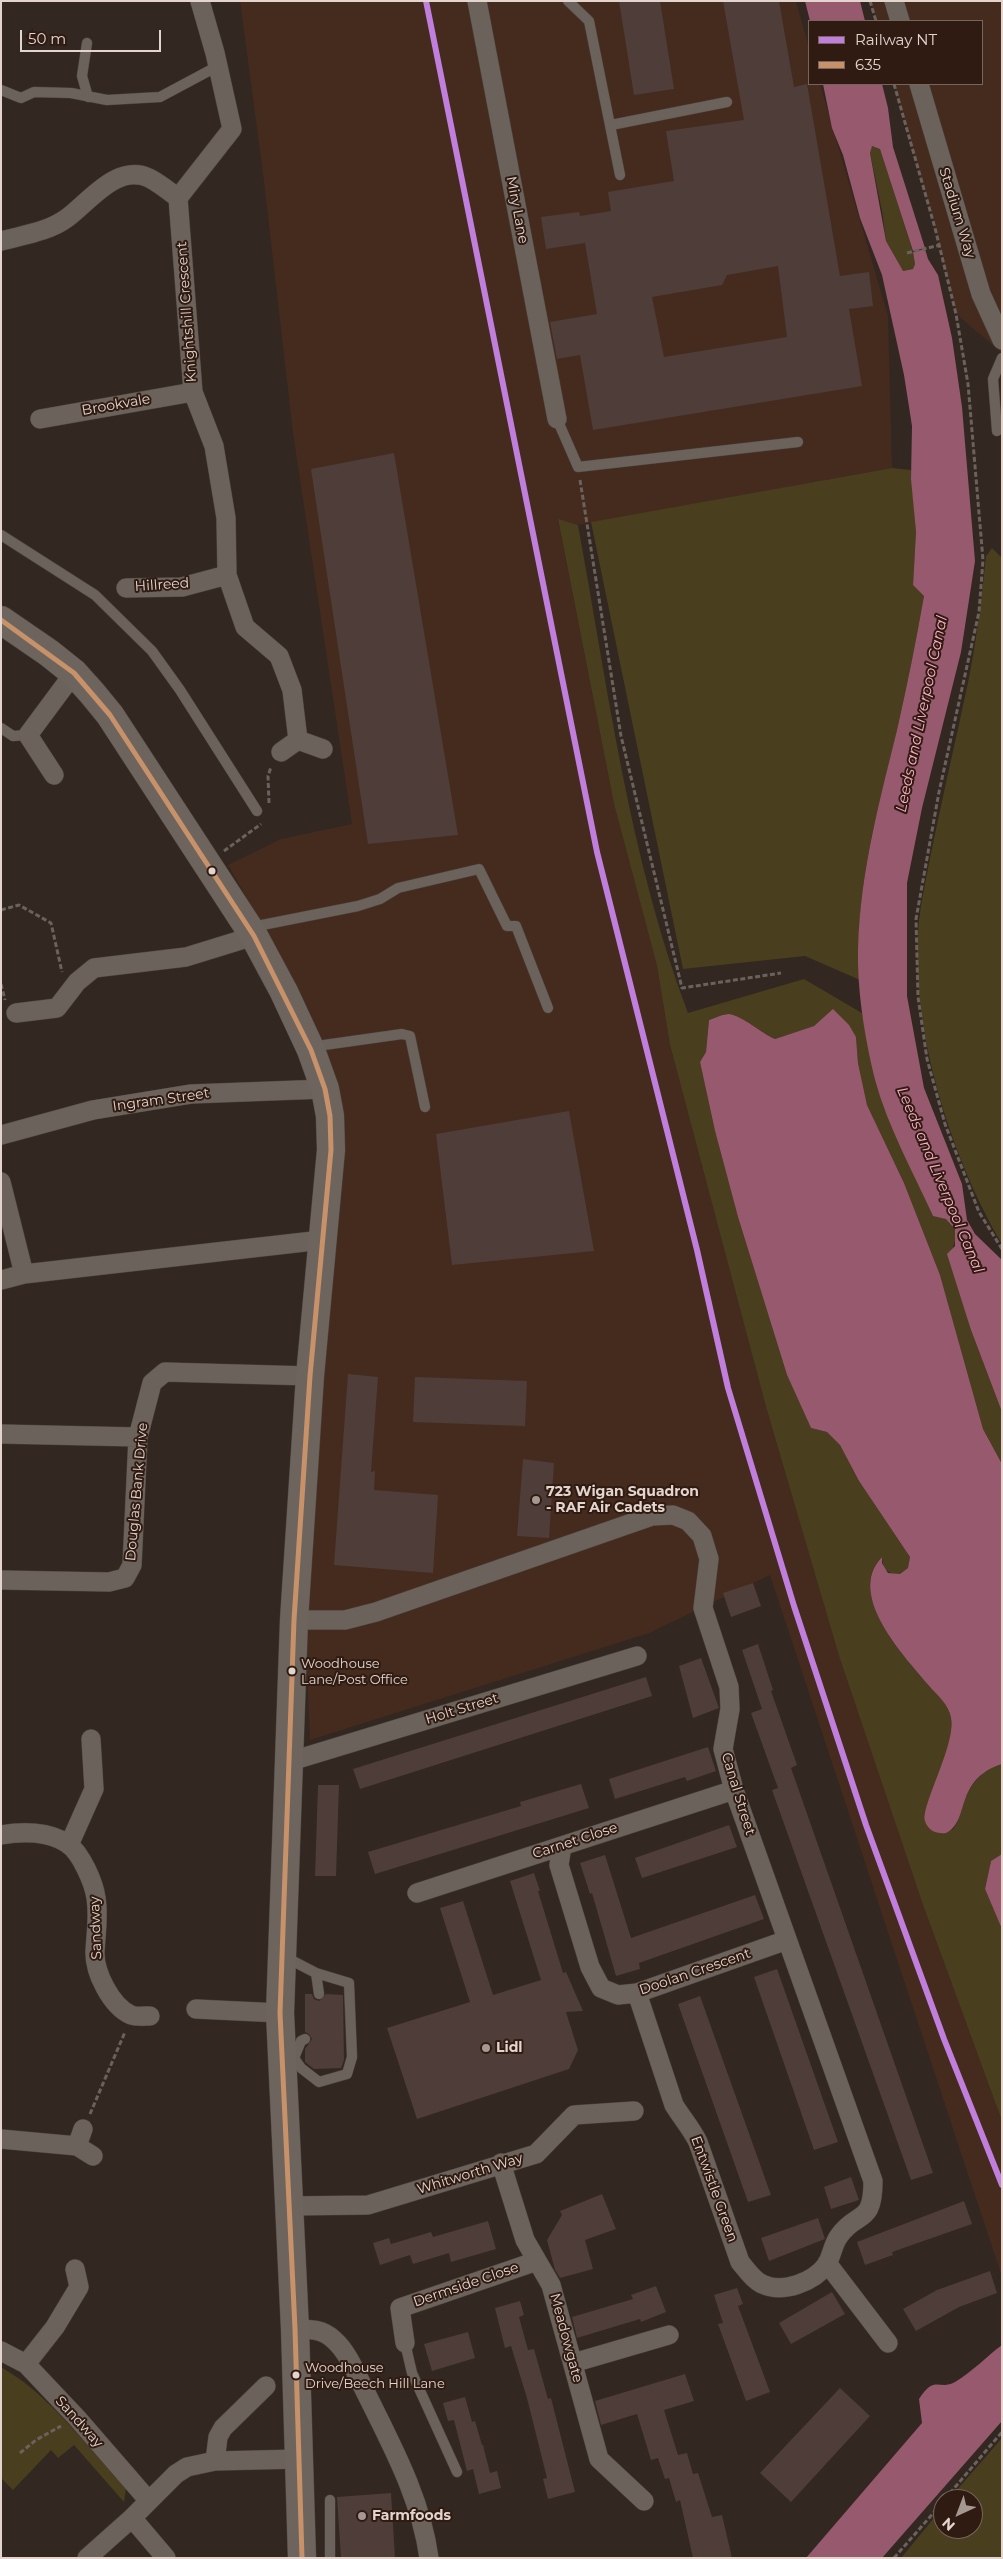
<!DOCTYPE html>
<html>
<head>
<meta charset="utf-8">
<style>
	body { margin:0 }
	#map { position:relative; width:1003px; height:2559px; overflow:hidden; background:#322721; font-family:Montserrat,sans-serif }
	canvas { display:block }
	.frame { position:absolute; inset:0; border:2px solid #e3d4ce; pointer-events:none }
	.legend { position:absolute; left:808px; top:20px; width:175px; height:65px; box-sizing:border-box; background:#2f1b11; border:1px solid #77655d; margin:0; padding:6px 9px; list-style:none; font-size:15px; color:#e3d4ce }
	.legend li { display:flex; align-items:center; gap:10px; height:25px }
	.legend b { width:25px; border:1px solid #77655d }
	.north { position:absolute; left:933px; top:2489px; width:50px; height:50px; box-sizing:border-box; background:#2f1b11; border:1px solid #77655d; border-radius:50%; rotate:223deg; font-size:14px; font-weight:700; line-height:20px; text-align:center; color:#e3d4ce }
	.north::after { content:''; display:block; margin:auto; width:18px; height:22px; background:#a59791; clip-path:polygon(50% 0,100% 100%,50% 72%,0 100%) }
	.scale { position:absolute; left:20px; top:30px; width:141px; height:22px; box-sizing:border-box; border:2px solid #e3d4ce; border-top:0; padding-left:6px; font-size:15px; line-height:18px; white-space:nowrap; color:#e3d4ce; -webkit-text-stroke:4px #2f1b11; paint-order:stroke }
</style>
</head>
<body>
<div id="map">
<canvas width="1003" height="2559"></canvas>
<div class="frame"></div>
<ul class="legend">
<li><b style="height:6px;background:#c07fdc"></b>Railway NT</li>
<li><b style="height:6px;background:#c7916a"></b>635</li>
</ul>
<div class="north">N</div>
<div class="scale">50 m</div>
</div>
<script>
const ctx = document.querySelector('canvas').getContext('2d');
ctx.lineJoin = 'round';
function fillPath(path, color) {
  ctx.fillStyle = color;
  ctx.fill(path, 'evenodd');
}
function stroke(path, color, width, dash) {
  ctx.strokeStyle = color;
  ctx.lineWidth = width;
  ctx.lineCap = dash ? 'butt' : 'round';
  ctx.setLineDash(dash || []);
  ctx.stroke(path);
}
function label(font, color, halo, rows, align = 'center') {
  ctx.font = font + ' Montserrat,sans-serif';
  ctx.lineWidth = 4;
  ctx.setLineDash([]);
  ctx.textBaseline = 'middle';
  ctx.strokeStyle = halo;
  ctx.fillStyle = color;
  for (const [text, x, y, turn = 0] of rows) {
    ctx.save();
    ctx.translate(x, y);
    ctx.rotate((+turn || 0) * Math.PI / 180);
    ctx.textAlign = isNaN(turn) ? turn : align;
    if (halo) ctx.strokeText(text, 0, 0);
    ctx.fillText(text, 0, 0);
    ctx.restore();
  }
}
fillPath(new Path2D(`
	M240 1H796L809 48V84H820L888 316 892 468 578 525 558 520 614 804 657 966 670 1045 766 1407 839 1656 923 1905 1002 2121V2277L770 1575 649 1633 310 1740 303 1576 325 1364 345 1125 289 972 228 865 281 839 352 824 293 433 263 173Z
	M870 1H1002V353L956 314 935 228 894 84H982V21H876Z`), '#442b1e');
fillPath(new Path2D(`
	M871 146 880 148 913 252 915 264 913 269 902 271 886 241 882 211 870 153Z
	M892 468 911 470 916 532 913 585 924 596C916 641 907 686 897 730 877 812 853 896 860 980L805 956 683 969 591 522Z
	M558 519 578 525C608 688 629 857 688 1013L804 979 862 1013 875 1080 885 1109 933 1216C946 1216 953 1222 957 1234L952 1251 971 1330 1002 1412V1464L983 1429 940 1275 904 1183 867 1105 858 1063 856 1037 833 1010 814 1026 775 1039C762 1033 742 1016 729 1014 723 1014 715 1018 709 1020L706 1052 700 1062 715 1131 738 1217 787 1375 811 1428 827 1432 840 1445 859 1481 910 1557 909 1568 900 1574C889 1575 882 1569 882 1557 845 1594 904 1656 928 1685 937 1695 950 1705 951 1719 954 1744 933 1790 925 1815L952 1830C958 1824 959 1817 962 1809 968 1787 979 1771 1002 1764V1854L991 1861 985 1889 1002 1929V2121L923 1905 839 1656 766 1407 670 1045 657 966 614 804Z
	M992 548 1002 558V1244C950 1156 908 1022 919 920 921 902 925 885 928 868 939 812 952 757 964 701 975 653 981 605 986 556Z
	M1 2367C34 2386 57 2411 82 2439 96 2456 112 2471 126 2488L124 2502 74 2445 58 2458 51 2450 13 2490 1 2478Z
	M1002 2438V2558H901L943 2507V2529H973V2499H949Z`), '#493e1d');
fillPath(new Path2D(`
	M805 1H860L865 21H810Z
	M823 84H882L888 108 893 147 925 248 913 251 880 149 872 146 870 153 886 241 903 271 913 269 915 264 913 252 925 249 928 259 938 275 952 338 962 407 975 561 961 652 922 808 907 883V996L924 1088 962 1184 967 1220 975 1234 1002 1260V1412L971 1330 947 1254 955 1246V1229L946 1219 933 1216C913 1172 888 1127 875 1080 866 1043 859 1003 858 965 857 884 878 807 897 730 907 686 916 641 924 596L913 585 916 532 911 479 912 426 904 375 882 275 860 218 843 155 832 128Z
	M833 1009 849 1025 856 1037 858 1063 867 1105 904 1183 940 1275 983 1429 1002 1464V1764C953 1780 971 1821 946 1833 937 1834 928 1831 925 1821 921 1805 956 1745 951 1718 949 1705 938 1696 930 1687 905 1657 845 1595 882 1557V1563L888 1573 900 1574 908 1568 910 1557 859 1481 840 1445 827 1432 811 1428 787 1375 738 1217 715 1131 700 1062 706 1052 709 1020C715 1018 723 1014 729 1014 743 1016 761 1033 775 1039L814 1026Z
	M1002 1854V1929L985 1889 991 1861Z
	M1002 2345V2421L882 2558H806L922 2423 919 2399C935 2374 939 2391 955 2382 972 2372 987 2356 1002 2345Z`), '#97596d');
fillPath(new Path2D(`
	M619 1H660L674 89 634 95Z
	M723 1H779L794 87 807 84 840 276 869 272 873 306 849 309 862 386 593 430 580 355 557 359 550 322 597 314 585 243 546 249 541 217 579 212 580 216 611 211 608 192 674 181 666 131 744 120ZM778 266 787 337 664 357 652 297 722 285 727 275Z
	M394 453 458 835 368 844 311 469Z
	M569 1111 594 1251 452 1265 436 1134Z
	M348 1374 378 1377 371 1472 375 1471 374 1490 438 1495 433 1573 334 1565Z
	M415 1377 527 1381 525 1426 413 1422Z
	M523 1459 554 1463 549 1538 517 1536Z
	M753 1583 761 1606 731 1617 723 1593Z
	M758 1644 773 1690 771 1691 797 1765 791 1768 933 2173 911 2180 772 1790 778 1788 751 1713 762 1709 742 1650Z
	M701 1658 719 1708 693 1718 679 1666Z
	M646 1677 652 1696 360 1789 353 1769Z
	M708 1747 716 1771 687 1781 685 1777 615 1799 609 1779Z
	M581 1784 589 1808 375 1874 368 1852 521 1806 520 1802Z
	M318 1785H339L336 1876H315Z
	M729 1825 737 1847 642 1878 635 1858Z
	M605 1855 631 1938 755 1895 764 1919 639 1963 640 1969 616 1976 592 1893 590 1894 580 1863Z
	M534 1873 540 1891H538L563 1973 566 1972 583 2011 566 2012 578 2050 569 2069 417 2119 387 2028 470 2002 440 1908 463 1901 493 1995 541 1980 510 1881Z
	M777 1969 838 2142 814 2150 754 1977Z
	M305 1994H312L314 1999 319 2001 326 1994 343 1995 344 2060 341 2068 314 2069 305 2062V2049L312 2039 309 2034 305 2032Z
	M700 1996 771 2195 748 2202 678 2004Z
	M851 2177 859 2200 831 2209 824 2187Z
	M602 2194 616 2229 585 2240 593 2269 560 2278 555 2270 547 2240 562 2215 560 2211Z
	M964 2201 972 2224 892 2252 893 2255 865 2265 857 2242Z
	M818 2218 825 2239 769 2261 761 2238Z
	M488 2221 496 2249 451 2262 449 2253 413 2264 410 2255 380 2265 373 2243 389 2238 391 2244 431 2232 433 2237Z
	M990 2271 997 2293 959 2307 916 2331 903 2309 937 2290Z
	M656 2286 666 2312 641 2322 640 2319 577 2338 572 2317 633 2299 631 2295Z
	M737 2288 743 2304 738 2306 770 2392 746 2401 718 2324 723 2323 714 2295Z
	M832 2292 845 2314 791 2344 779 2323Z
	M520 2301 524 2315 519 2317 528 2350 534 2349 548 2399 551 2398 575 2492 548 2499 543 2479 547 2478 527 2398 511 2346 505 2348 495 2308Z
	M468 2332 475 2358 432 2371 424 2344Z
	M685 2374 694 2401 664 2410 678 2455 687 2453 693 2474 698 2473 712 2517 722 2515 732 2558H693L680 2500 676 2502 669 2478 665 2479 658 2458 651 2460 637 2414 601 2425 595 2401Z
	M840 2388 870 2416 791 2502 760 2473Z
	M465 2397 472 2422 475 2421 482 2445H483L490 2473 497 2471 501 2488 479 2494 473 2469 467 2471 454 2420 448 2421 443 2403Z
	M391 2493 395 2558H341L337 2497Z`), '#4f3d3a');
const service = new Path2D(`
	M568 1 589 21 620 175
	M87 43 82 76 88 97
	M1 90 21 98 34 92 71 93 107 100 160 97 218 66
	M611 125 727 102
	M557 419 578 467 798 442
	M997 431 993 379 1002 358
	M1 535 95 595 152 651 180 690 257 811
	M1 728 13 736 28 735
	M252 927 358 906 380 899 398 888 479 869 507 926H516L548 1008
	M312 1049 324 1045 402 1034 410 1036 425 1107
	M285 1957 316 1973 319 1994
	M288 2058H294L301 2041 305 2039
	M294 2058 301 2068 319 2082 347 2074 352 2057 349 1983 316 1973
	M405 2343 412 2373 457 2472
	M330 2500V2558`);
const minor = new Path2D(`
	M200 1 215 53 232 129 178 198 193 392 214 446 226 518 227 575 245 627 279 656 292 690 298 740
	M477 1 557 419
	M894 1 900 21
	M919 84 981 294 1002 340
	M1 241C23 235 48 232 67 218 89 202 117 163 149 178 159 183 169 191 178 198
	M40 419 193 392
	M126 588 182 587 227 575
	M281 752 298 740 323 749
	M54 775 28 735 74 673
	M16 1013 57 1008 77 982 94 968 186 957 254 936
	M1 1135 93 1110 191 1094 325 1089
	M1 1182 24 1274
	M1 1280 24 1274 322 1240
	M1 1434 138 1437
	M1 1580 109 1582 125 1578 132 1565 138 1437 152 1383 165 1372 310 1376
	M294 1620H345L376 1612 652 1516 673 1515 688 1521 702 1536 709 1559 703 1608 729 1687 730 1709 723 1749 734 1790 873 2181C873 2226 857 2210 839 2236 833 2244 832 2255 827 2264 814 2282 783 2294 762 2284 753 2280 746 2269 740 2262L698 2142C691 2128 682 2118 674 2105L637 1993
	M288 1762 637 1656
	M1 1835C22 1831 49 1831 68 1844 81 1853 94 1883 96 1898 99 1916 96 1933 95 1951 94 1972 111 2006 131 2015 136 2017 145 2016 150 2016
	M69 1845 94 1789 91 1739
	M562 1846 559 1865 590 1967 601 1988 618 1995 637 1993 787 1940
	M417 1893 734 1790
	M196 2009 280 2013
	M1 2139 77 2146 93 2156
	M77 2146 83 2129
	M501 2163 525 2240 551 2285 599 2459 644 2501
	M290 2206 368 2205 536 2154 574 2115 634 2111
	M827 2263 888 2343
	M295 2329C310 2329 323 2329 334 2340 349 2353 358 2378 367 2395 393 2448 421 2499 429 2558
	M405 2343 400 2308 537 2261
	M1 2351 26 2364 77 2418 149 2501
	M573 2363 669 2335
	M26 2364 55 2327 79 2287 75 2269
	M215 2461 218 2437 223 2428 266 2386
	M132 2518 166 2558
	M87 2558 132 2518 176 2474 187 2467 215 2461 299 2459`);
const secondary = new Path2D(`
	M1 620 49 653 74 673 92 693 110 715 254 936 284 992 311 1050 325 1089 330 1116 331 1150 310 1376 294 1620 280 2013 295 2329 302 2558`);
stroke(service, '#4d433e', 11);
stroke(minor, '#4d433e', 20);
stroke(secondary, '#4d433e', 29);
stroke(new Path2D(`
	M870 1 876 21
	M894 84 935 228 956 314 968 384 983 560 979 612 939 792 916 919 918 997 927 1059 945 1124 979 1212 1002 1249
	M907 253 940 245
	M580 480 621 736 682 988 781 973
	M269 803 268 776 271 767
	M224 851 261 824
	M1 910 19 905 51 923 62 972
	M1 984 5 1000
	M90 2114 125 2032
	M20 2453 36 2440 61 2426
	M945 2499 1002 2432
	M894 2558 943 2502`), '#6b625e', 3, [5, 2.5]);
stroke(service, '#6b625c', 10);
stroke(minor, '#6b625c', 19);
stroke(secondary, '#6e645e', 28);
stroke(new Path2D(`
	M1 620 74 673 110 715 254 936 311 1050 325 1089 330 1116 331 1150 310 1376 294 1620 280 2013 295 2329 302 2558`), '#c7916a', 5);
stroke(new Path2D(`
	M426 1 597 852 697 1250 728 1388 794 1606 866 1825 944 2039 1002 2185`), '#c07fdc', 6);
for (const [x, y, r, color] of [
	[212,871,4.5,"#e3d4ce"],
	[536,1500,5,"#a59791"],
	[292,1671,4.5,"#e3d4ce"],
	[486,2048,5,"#a59791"],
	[296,2375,4.5,"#e3d4ce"],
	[362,2516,5,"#a59791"]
]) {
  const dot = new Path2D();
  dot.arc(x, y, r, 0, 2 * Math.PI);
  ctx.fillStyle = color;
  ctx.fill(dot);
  stroke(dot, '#2f1b11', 2);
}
label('13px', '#e3d4ce', '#2f1b11', [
	["Woodhouse",301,1664],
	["Lane/Post Office",301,1680],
	["Woodhouse",305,2368],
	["Drive/Beech Hill Lane",305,2384]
], 'left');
label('14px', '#e3d4ce', '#2f1b11', [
	["Miry Lane",517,210,79],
	["Stadium Way",957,213,73],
	["Knightshill Crescent",187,312,-94],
	["Brookvale",116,405,-10],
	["Hillreed",162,585,-4],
	["Ingram Street",161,1100,-8],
	["Douglas Bank Drive",137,1492,-85],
	["Holt Street",462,1709,-17],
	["Canal Street",738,1794,73],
	["Carnet Close",575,1841,-18],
	["Sandway",96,1928,-92],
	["Doolan Crescent",695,1972,-19],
	["Whitworth Way",470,2174,-17],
	["Entwistle Green",714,2189,70],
	["Dermside Close",466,2285,-19],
	["Meadowgate",566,2338,75],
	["Sandway",79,2422,48]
]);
label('bold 14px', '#e3d4ce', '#2f1b11', [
	["723 Wigan Squadron",546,1492],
	["- RAF Air Cadets",546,1508],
	["Lidl",496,2048],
	["Farmfoods",372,2516]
], 'left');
label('italic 15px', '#fdaec6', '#2f1b11', [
	["Leeds and Liverpool Canal",922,714,-78],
	["Leeds and Liverpool Canal",940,1180,67]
]);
</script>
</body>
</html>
